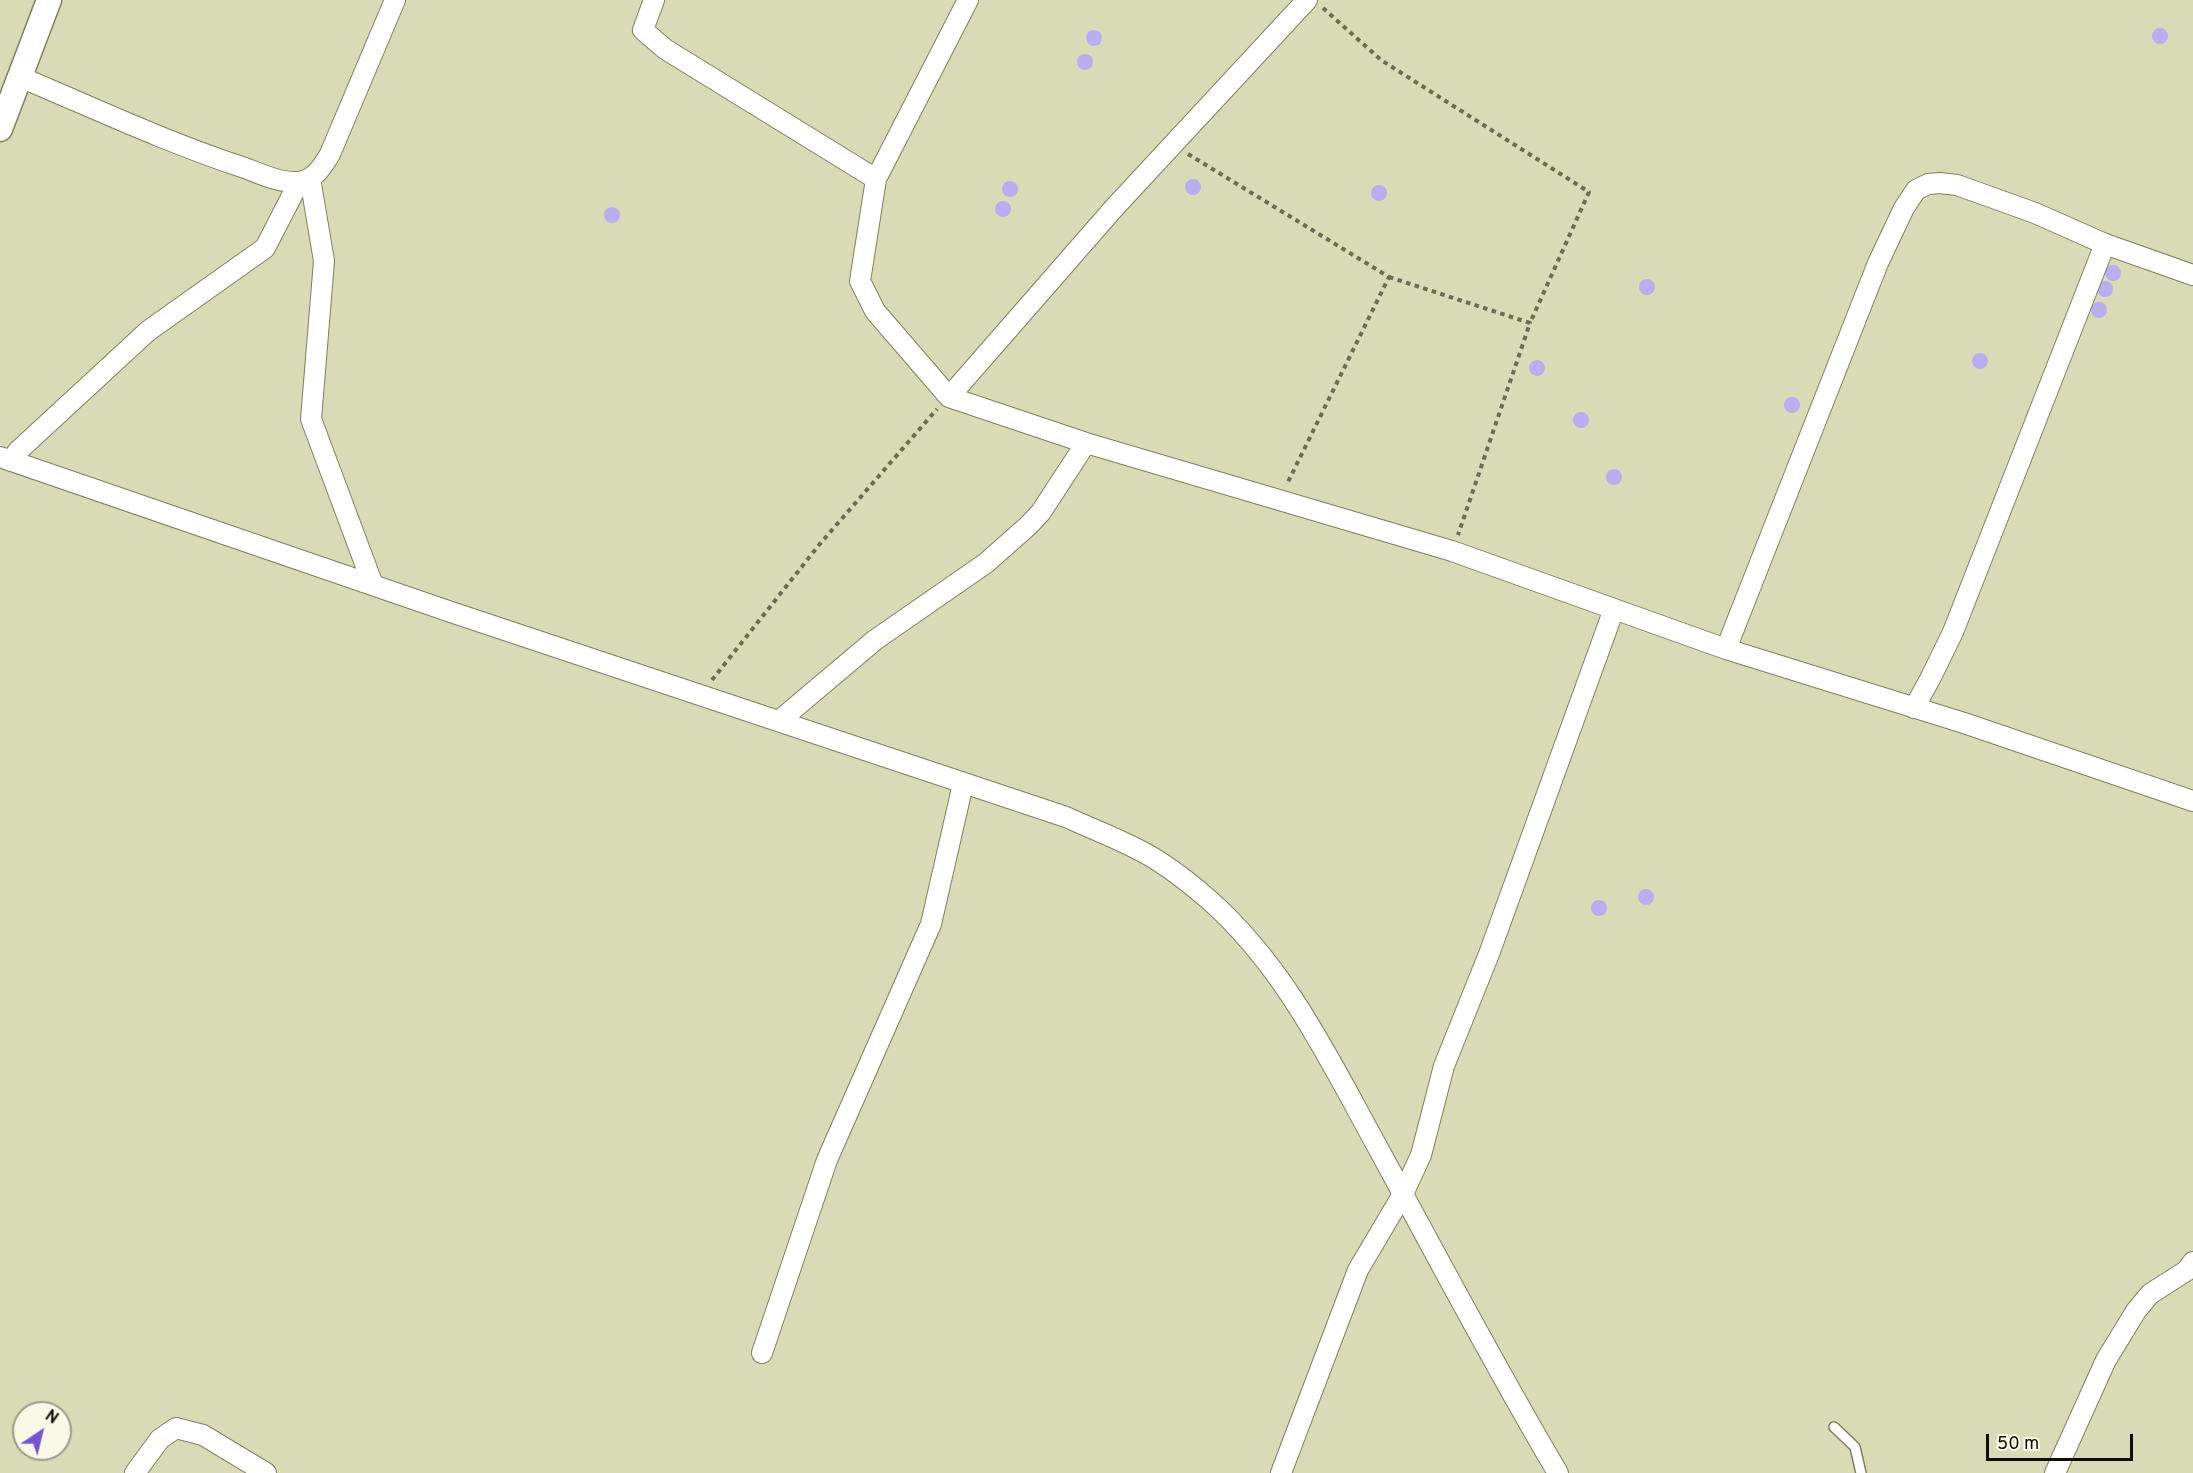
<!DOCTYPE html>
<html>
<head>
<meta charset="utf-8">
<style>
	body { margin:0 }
	#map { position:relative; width:2193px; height:1473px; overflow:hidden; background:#d8dbb5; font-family:Overpass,sans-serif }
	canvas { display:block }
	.north { position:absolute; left:12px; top:1401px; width:60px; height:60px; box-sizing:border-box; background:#f8fae7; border:2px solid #9a9c8c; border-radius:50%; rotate:35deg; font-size:16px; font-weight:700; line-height:24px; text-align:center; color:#0d0e03 }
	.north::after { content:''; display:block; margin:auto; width:21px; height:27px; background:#7455cf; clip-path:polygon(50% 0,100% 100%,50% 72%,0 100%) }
	.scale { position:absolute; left:1986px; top:1434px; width:147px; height:27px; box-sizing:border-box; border:3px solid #0d0e03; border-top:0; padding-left:8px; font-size:18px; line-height:21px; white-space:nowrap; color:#0d0e03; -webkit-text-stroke:4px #f8fae7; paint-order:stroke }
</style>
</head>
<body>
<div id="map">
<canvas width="2193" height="1473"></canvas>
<div class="north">N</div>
<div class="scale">50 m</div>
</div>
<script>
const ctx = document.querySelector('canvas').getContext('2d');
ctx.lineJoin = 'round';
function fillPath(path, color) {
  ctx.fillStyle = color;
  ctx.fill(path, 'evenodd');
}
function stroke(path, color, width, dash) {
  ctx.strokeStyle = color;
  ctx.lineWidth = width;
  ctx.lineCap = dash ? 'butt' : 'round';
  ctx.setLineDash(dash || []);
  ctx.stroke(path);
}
fillPath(new Path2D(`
	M2152 36a8 8 0 1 1 16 0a8 8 0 1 1-16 0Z
	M1086 38a8 8 0 1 1 16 0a8 8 0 1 1-16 0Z
	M1077 62a8 8 0 1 1 16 0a8 8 0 1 1-16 0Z
	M1185 187a8 8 0 1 1 16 0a8 8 0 1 1-16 0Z
	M1002 189a8 8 0 1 1 16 0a8 8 0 1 1-16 0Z
	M1371 193a8 8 0 1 1 16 0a8 8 0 1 1-16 0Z
	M995 209a8 8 0 1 1 16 0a8 8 0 1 1-16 0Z
	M604 215a8 8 0 1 1 16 0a8 8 0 1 1-16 0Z
	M2105 273a8 8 0 1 1 16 0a8 8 0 1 1-16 0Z
	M1639 287a8 8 0 1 1 16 0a8 8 0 1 1-16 0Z
	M2097 289a8 8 0 1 1 16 0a8 8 0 1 1-16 0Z
	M2091 310a8 8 0 1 1 16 0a8 8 0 1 1-16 0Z
	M1972 361a8 8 0 1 1 16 0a8 8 0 1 1-16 0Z
	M1529 368a8 8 0 1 1 16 0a8 8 0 1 1-16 0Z
	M1784 405a8 8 0 1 1 16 0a8 8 0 1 1-16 0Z
	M1573 420a8 8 0 1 1 16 0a8 8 0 1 1-16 0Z
	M1606 477a8 8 0 1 1 16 0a8 8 0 1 1-16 0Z
	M1638 897a8 8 0 1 1 16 0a8 8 0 1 1-16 0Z
	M1591 908a8 8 0 1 1 16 0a8 8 0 1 1-16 0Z`), '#b8aef1');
const service = new Path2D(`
	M1834 1427 1855 1447 1861 1473`);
const minor = new Path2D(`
	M654 0 643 30 665 49 876 179
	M968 0 876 179 860 281 875 311 949 397 1086 443
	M20 77C94 108 168 143 245 168 261 174 280 183 297 182 313 182 323 166 330 154L395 0
	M310 178 324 261 311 419 373 585
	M949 397 1114 208 1307 0
	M0 457 451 612 1066 817C1090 828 1114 837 1137 849 1162 861 1186 880 1207 898 1285 966 1329 1059 1378 1148 1437 1256 1495 1367 1558 1473
	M11 461 18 451 148 331 265 248 299 182
	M1726 649 1878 263 1904 208 1916 190 1928 184 1940 183 1957 185 2035 213 2105 244 2193 275
	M1914 708 1930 679 1953 632 2105 244
	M779 721 875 640 986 563 1029 525 1041 512 1086 443 1452 551 1726 649 1964 723 2193 801
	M762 1353 827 1160 931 924 963 784
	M135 1473 160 1439 176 1428 203 1435 266 1473
	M1281 1473 1358 1270 1403 1194 1421 1155 1444 1066 1489 954 1614 609
	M2055 1473 2106 1360 2136 1311 2150 1294 2186 1271 2193 1262`);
const tertiary = new Path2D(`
	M0 129 49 0`);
stroke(service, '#7f815e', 12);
stroke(minor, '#7f815e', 22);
stroke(tertiary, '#7f815e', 27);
stroke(new Path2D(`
	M1323 8 1381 60 1589 192 1530 323
	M1188 154 1389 277 1287 484
	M1389 277 1530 323 1458 535
	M712 680 819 545 937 409`), '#6a6c55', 4, [4.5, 4.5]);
stroke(service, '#fff', 9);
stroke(minor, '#fff', 20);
stroke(tertiary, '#fff', 24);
</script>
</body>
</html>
